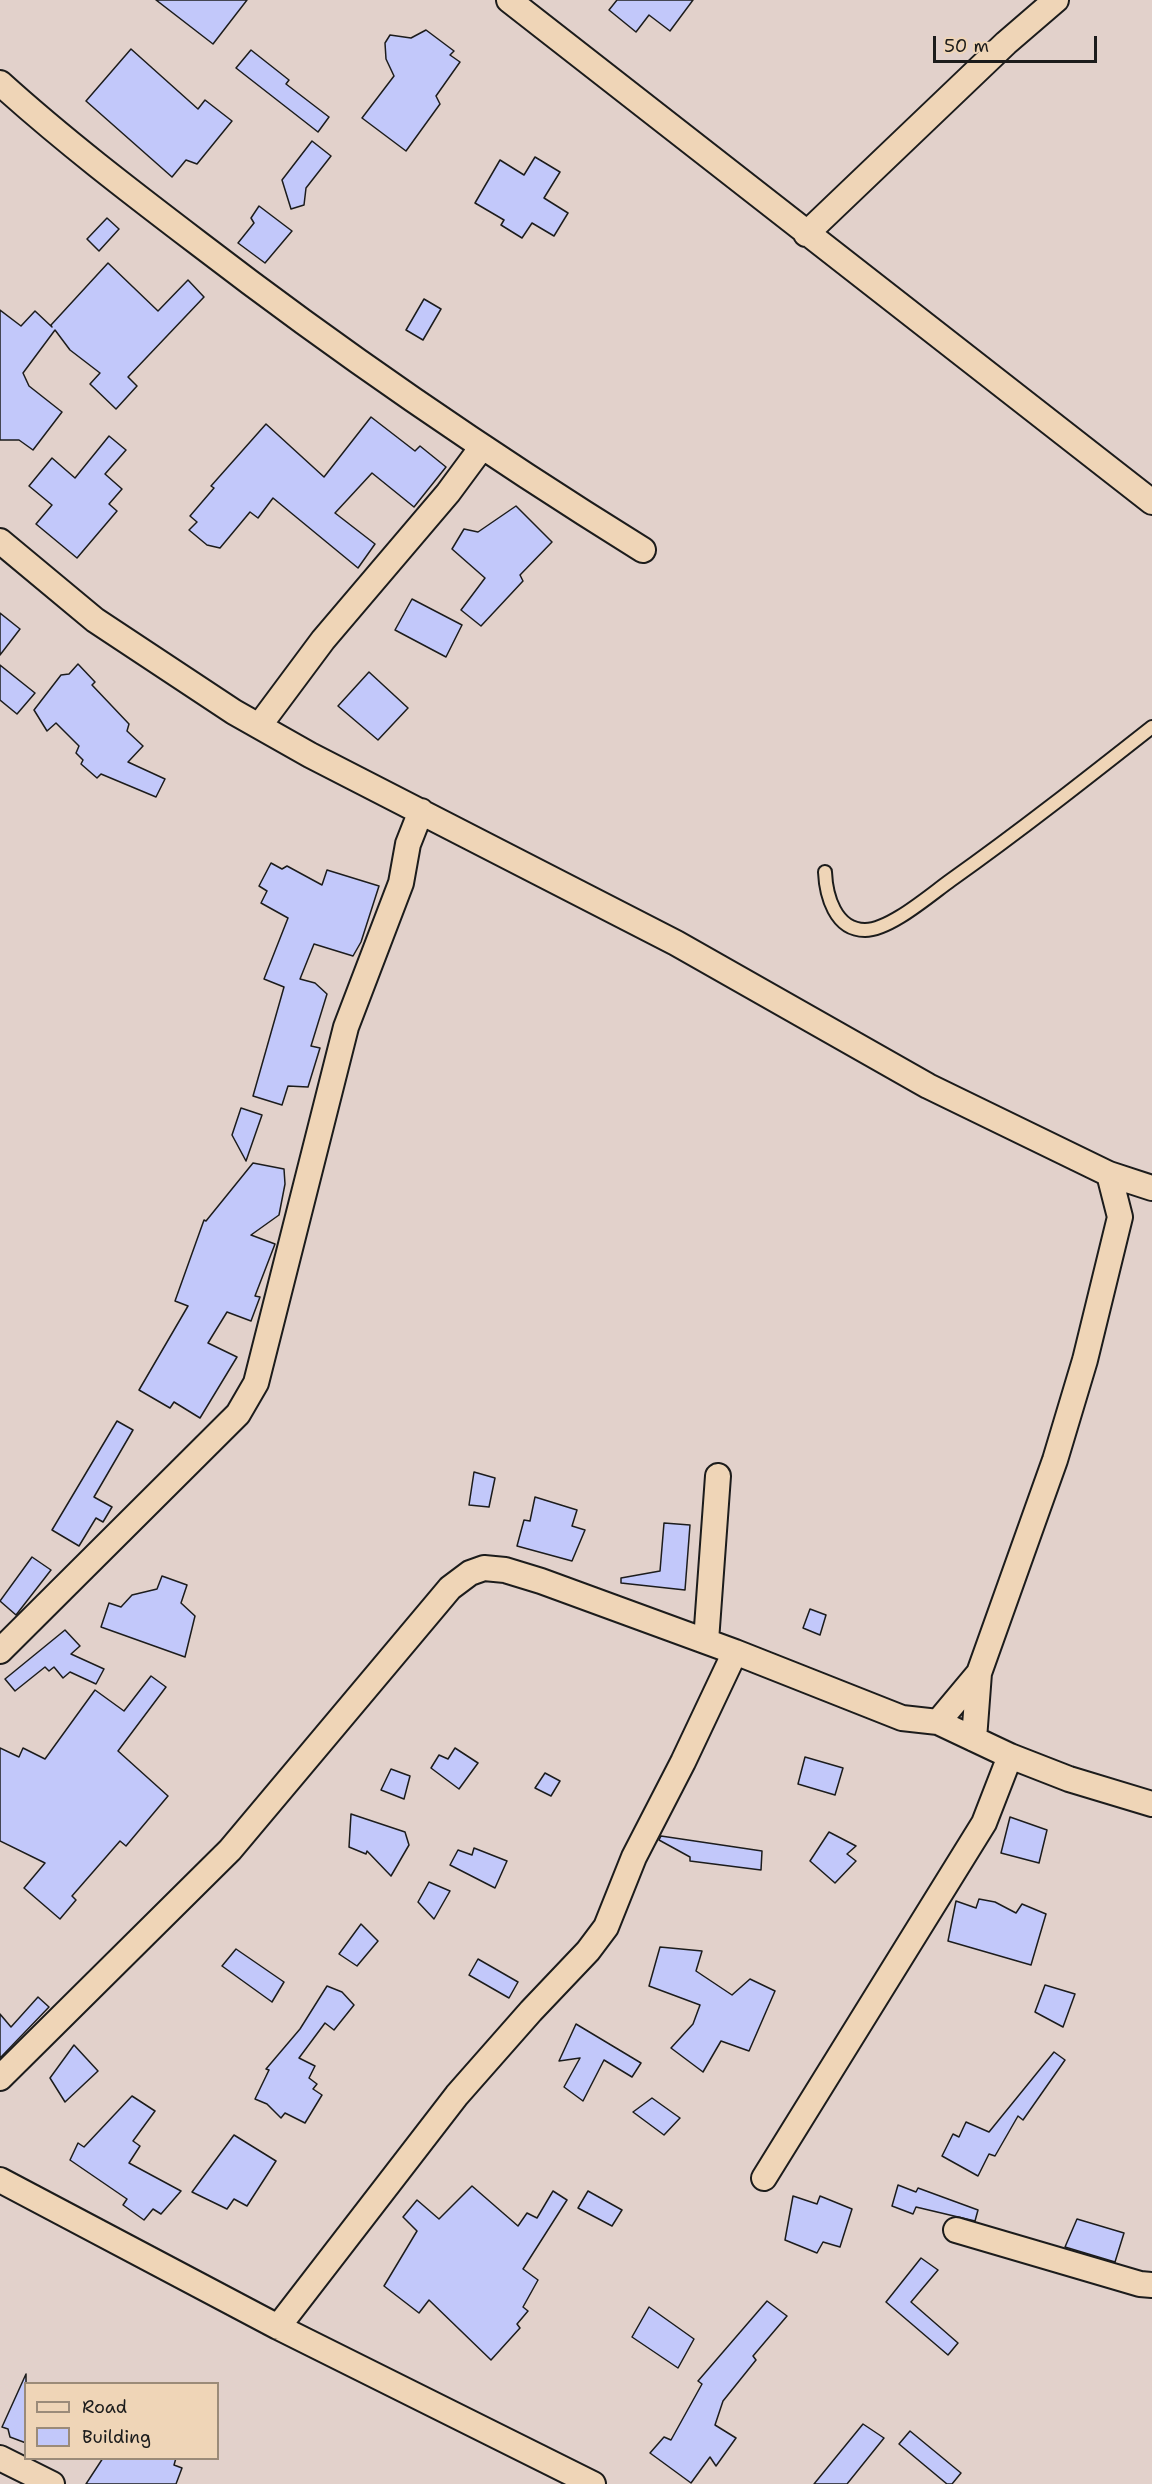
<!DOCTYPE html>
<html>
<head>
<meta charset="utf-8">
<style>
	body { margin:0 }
	#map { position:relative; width:1152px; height:2484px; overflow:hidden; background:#e2d1cb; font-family:"Shantell Sans",sans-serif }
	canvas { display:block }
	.legend { position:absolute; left:24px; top:2382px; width:195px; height:78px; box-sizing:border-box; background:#efd5b7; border:2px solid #9b8b79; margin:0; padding:8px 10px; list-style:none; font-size:18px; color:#1c1c1c }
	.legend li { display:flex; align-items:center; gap:12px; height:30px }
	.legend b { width:30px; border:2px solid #9b8b79 }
	.scale { position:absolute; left:933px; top:36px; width:164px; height:27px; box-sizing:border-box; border:3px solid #1c1c1c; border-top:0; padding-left:8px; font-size:18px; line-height:21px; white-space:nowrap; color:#1c1c1c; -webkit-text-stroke:4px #efd5b7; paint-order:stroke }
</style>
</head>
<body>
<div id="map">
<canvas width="1152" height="2484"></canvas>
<ul class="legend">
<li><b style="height:8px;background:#efd5b7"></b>Road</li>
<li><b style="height:16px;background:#c2c8fa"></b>Building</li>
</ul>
<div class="scale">50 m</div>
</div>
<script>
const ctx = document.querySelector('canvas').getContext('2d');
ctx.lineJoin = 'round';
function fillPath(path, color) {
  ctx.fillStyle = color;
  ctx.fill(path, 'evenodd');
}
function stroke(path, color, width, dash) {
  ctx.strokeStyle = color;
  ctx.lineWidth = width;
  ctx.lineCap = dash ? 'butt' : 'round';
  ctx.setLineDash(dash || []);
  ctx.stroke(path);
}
const building = new Path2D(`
	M156 0H247L213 44Z
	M617 0H693L670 31 649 15 636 32 609 10Z
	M426 30 454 51 450 55 460 62 436 96 440 104 406 151 362 118 394 76 386 59 385 43 390 35 411 38Z
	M131 49 198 109 205 100 232 121 197 164 186 160 172 177 86 101Z
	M251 50 289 80 286 84 329 117 318 132 236 68Z
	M312 141 331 156 306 188 304 205 291 209 282 180Z
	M535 157 560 172 544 198 568 213 554 236 532 223 522 238 501 225 504 220 475 203 500 160 524 175Z
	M259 206 292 231 265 263 238 243 254 223 251 218Z
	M107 218 119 229 99 251 87 239Z
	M108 263 158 311 188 280 204 297 128 377 137 386 116 409 90 384 100 373 70 350 55 330 23 373 29 386 62 412 33 450 19 440H0V310L21 326 35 311 52 327 51 325Z
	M424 299 441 309 423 340 406 330Z
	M371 417 415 451 420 446 446 467 414 507 372 473 335 513 375 544 358 568 273 498 258 518 250 512 220 548 207 545 189 530 197 522 190 516 214 488 211 486 266 424 324 477Z
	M109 436 126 450 105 474 122 489 109 504 117 511 77 558 36 524 52 505 29 486 52 458 75 478Z
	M516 506 552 542 520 575 523 581 481 626 461 610 485 578 452 549 464 529 478 532Z
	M412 599 462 625 446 657 395 630Z
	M0 613 20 629 0 655Z
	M78 664 95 682 92 685 129 724 127 731 143 746 128 762 165 779 156 797 101 774 97 778 81 764 83 760 76 753 79 746 56 723 47 731 34 710 61 675 69 674Z
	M0 665 35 693 17 714 0 700Z
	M369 672 408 708 378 740 338 706Z
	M271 863 282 869 287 866 322 885 327 870 379 886 361 942 353 956 314 944 300 979 315 983 327 994 311 1046 320 1048 308 1087 288 1086 282 1105 253 1096 284 987 264 979 288 918 261 903 267 891 259 886Z
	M241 1108 262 1115 246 1161 232 1135Z
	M253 1163 284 1169 285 1184 279 1215 251 1235 275 1244 255 1296 260 1297 251 1321 227 1312 208 1343 237 1357 200 1418 174 1402 170 1408 139 1390 188 1306 175 1301 204 1220 206 1221Z
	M117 1421 133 1430 94 1497 112 1507 103 1522 96 1518 79 1546 52 1530Z
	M474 1472 495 1478 489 1507 469 1505Z
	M535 1497 577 1510 572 1526 585 1530 572 1561 517 1546 524 1520 530 1521Z
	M664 1523 690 1525 685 1590 621 1583V1578L660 1571Z
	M32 1557 51 1570 16 1615 0 1601Z
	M162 1576 187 1585 181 1603 195 1616 185 1657 101 1627 109 1603 121 1607 132 1595 157 1589Z
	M810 1609 826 1615 820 1635 803 1628Z
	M65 1630 80 1646 71 1654 104 1669 96 1684 70 1672 63 1678 54 1667 49 1671 45 1667 15 1691 5 1679Z
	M151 1676 166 1687 118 1751 168 1796 126 1846 120 1841 72 1896 76 1900 60 1919 24 1888 45 1863 0 1841V1748L19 1757 23 1748 45 1759 95 1690 124 1711Z
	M455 1748 478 1763 459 1789 431 1768 439 1755 448 1759Z
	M805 1757 843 1768 835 1795 798 1784Z
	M391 1769 410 1776 404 1799 381 1790Z
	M545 1773 560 1781 551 1796 535 1788Z
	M351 1814 405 1832 409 1845 391 1876 367 1851 366 1854 349 1847Z
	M1010 1817 1047 1830 1039 1863 1001 1853Z
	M829 1832 856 1846 847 1854 856 1861 835 1883 810 1861Z
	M661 1836 762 1851 761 1870 690 1861V1857L659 1840Z
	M474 1848 507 1861 495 1888 450 1865 458 1850 472 1855Z
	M429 1882 450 1891 434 1919 418 1902Z
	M979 1899 995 1902 1016 1913 1022 1904 1046 1914 1031 1965 948 1941 956 1901 976 1908Z
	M361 1924 378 1941 357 1966 339 1954Z
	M660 1947 702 1951 696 1971 732 1995 750 1979 775 1991 749 2051 721 2041 703 2072 671 2048 693 2024 700 2005 649 1986Z
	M236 1949 284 1982 272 2002 222 1966Z
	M478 1959 518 1982 509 1998 469 1975Z
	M1045 1985 1075 1994 1063 2027 1035 2012Z
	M327 1986 342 1992 354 2005 334 2030 325 2023 299 2058 315 2066 309 2078 317 2084 313 2089 322 2095 305 2123 285 2113 281 2118 267 2104 255 2099 269 2070 266 2069 300 2029Z
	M38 1997 49 2007 0 2058V2014L11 2027Z
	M576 2024 641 2063 632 2077 604 2060 583 2101 564 2087 580 2058 559 2061Z
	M74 2045 98 2071 65 2102 50 2078Z
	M1054 2052 1065 2060 1023 2120 1018 2116 995 2156 989 2154 978 2176 942 2156 953 2134 959 2137 966 2122 989 2132Z
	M132 2096 155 2111 133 2141 140 2146 129 2163 181 2191 161 2214 153 2209 144 2220 123 2205 127 2199 70 2160 78 2143 84 2147Z
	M652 2098 680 2118 664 2135 633 2112Z
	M234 2135 276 2161 247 2206 234 2199 227 2209 192 2192Z
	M898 2185 916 2192 918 2188 978 2210 975 2221 916 2207 913 2214 892 2206Z
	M472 2186 518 2226 527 2213 537 2218 553 2191 567 2200 523 2269 538 2280 523 2307 528 2311 517 2324 520 2328 491 2360 429 2300 419 2313 384 2286 417 2231 403 2217 417 2200 439 2219Z
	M588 2191 622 2210 612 2226 578 2208Z
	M793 2196 817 2204 820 2196 852 2209 840 2247 823 2242 817 2253 785 2240Z
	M1077 2219 1124 2233 1115 2262 1065 2247Z
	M921 2258 938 2270 911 2302 958 2343 948 2355 886 2302Z
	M767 2301 787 2316 753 2356 756 2360 723 2401 715 2425 736 2438 716 2466 710 2457 691 2483 650 2453 664 2437 671 2440 702 2384 698 2381Z
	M649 2307 694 2339 678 2368 632 2337Z
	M26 2374V2443L10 2437 8 2429 2 2427Z
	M863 2424 884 2438 847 2484H814Z
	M910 2431 961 2473 952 2484H947L899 2444Z
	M103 2458H176L174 2465 182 2468 176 2484H86Z`);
fillPath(building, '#c2c8fa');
stroke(building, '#1c1c1c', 1.5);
const lane = new Path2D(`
	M825 872C826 895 835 930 865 930 890 930 930 895 951 880 1020 831 1086 779 1152 727`);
const street = new Path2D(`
	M509 0 1152 502
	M0 83C63 140 131 192 198 243 341 353 490 455 643 550
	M806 234 1006 43 1056 0
	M0 541 95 620 234 712 310 755 676 943 928 1086 1109 1174 1152 1188
	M259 726 323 640 448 493 482 447
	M706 1641 718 1476
	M0 1651 238 1414 256 1383 346 1027 401 883 408 844 421 811
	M938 1722 979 1673 1055 1460 1085 1360 1120 1217 1109 1174
	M974 1739 979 1673
	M1010 1756 1069 1779 1152 1804
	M0 2078 230 1850 450 1588 470 1573 484 1568 505 1570 541 1581 735 1652 902 1718 938 1722 1010 1756 984 1823 764 2178
	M0 2180 278 2327 593 2484
	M956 2230 1140 2284 1152 2285
	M278 2327 457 2095 531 2011 588 1951 606 1927 634 1857 683 1762 735 1652
	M0 2458 52 2484`);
stroke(lane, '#1c1c1c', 16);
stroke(street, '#1c1c1c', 28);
stroke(lane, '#efd5b7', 12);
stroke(street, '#efd5b7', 24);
</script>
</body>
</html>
